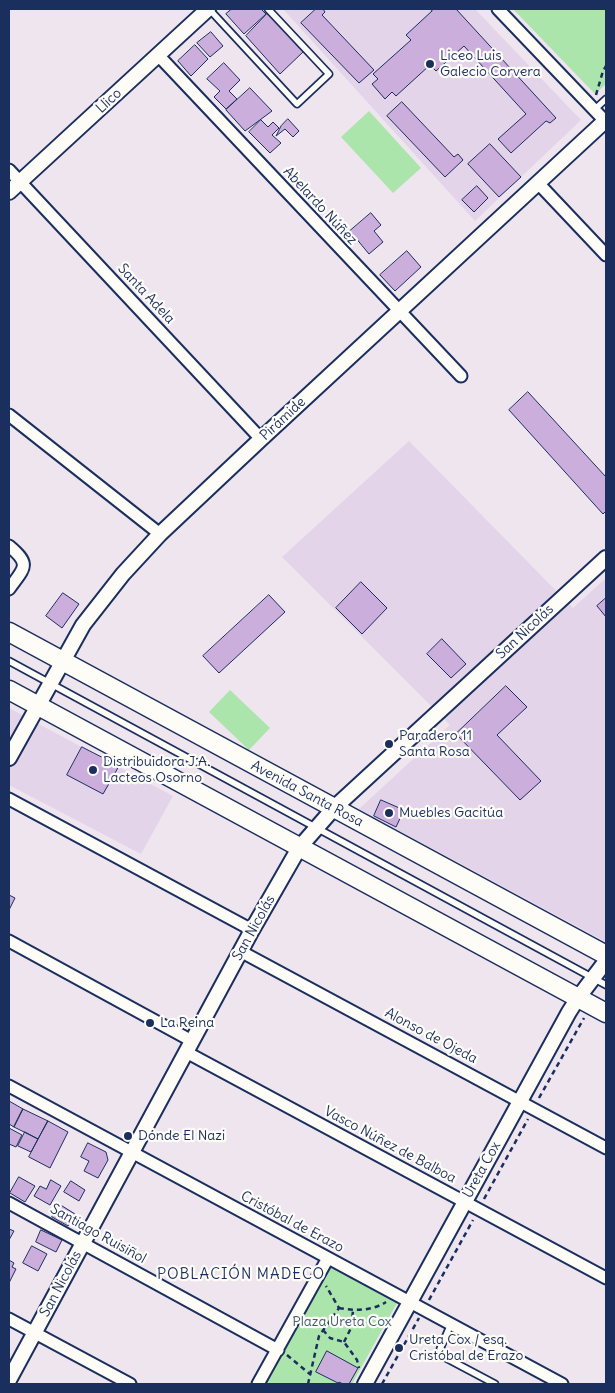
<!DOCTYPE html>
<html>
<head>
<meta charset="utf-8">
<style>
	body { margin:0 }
	#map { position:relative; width:615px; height:1393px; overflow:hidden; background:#eee5ef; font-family:Delius,sans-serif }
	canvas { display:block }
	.frame { position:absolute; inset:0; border:10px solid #1b2f5e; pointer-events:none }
</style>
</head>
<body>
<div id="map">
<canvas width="615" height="1393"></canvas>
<div class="frame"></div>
</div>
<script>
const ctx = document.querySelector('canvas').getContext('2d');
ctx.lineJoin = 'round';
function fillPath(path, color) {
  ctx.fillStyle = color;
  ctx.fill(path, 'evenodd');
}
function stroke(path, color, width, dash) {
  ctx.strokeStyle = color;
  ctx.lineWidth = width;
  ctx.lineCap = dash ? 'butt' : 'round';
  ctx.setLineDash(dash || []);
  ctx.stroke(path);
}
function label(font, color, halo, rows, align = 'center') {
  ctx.font = font + ' Delius,sans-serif';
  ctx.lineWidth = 4.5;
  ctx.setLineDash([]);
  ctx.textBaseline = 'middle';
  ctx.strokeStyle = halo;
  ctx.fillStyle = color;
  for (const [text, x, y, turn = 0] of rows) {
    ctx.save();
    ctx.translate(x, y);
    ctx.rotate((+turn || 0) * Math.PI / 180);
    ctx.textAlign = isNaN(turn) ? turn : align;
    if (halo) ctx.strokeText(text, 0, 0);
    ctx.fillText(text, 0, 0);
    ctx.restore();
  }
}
fillPath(new Path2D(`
	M283 9H475L581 120 475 221Z
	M409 441 573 608 606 578V942L359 809 450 725 282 557Z
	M9 708 173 796 141 854 9 785Z`), '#e4d4e9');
fillPath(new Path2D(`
	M513 9H606V84L595 94Z
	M369 111 421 168 393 193 341 137Z
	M230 690 270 728 249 750 209 712Z
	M328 1266 397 1303 352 1384H264Z`), '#abe5ab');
const building = new Path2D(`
	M232 9H261L266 14 244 34 226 14Z
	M316 9H323L325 12 322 15 374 70 359 83 301 23Z
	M430 9H456L556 118 550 123 546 121 511 153 498 139 526 114 464 46 436 71 430 65 396 96 392 92 385 99 372 84 378 79 373 74 411 40 406 35 432 11Z
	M268 13 303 52 280 74 246 36Z
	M211 32 223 46 210 57 197 43Z
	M195 45 208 59 191 76 178 61Z
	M224 63 240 80 229 91 237 99 226 109 214 97 220 91 207 79Z
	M250 88 272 111 245 131 226 110Z
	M402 102 454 157 458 154 463 160 445 177 387 116Z
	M288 119 299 131 293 137 285 129 276 136 281 126Z
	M261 120 268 127 273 122 279 128 272 135 281 143 270 153 249 132Z
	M490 144 521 177 499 197 468 164Z
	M477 186 488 198 474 212 462 200Z
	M371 213 381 225 374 231 383 242 369 254 350 231Z
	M407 251 421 267 395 291 380 275Z
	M528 392 606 477V511L603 514 509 410Z
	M361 582 387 608 362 634 336 608Z
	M63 593 79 604 62 628 46 616Z
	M269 595 285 612 219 673 203 656Z
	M606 598V617L597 606Z
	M442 639 466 664 451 678 427 654Z
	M506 686 527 707 497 735 541 781 520 800 456 734Z
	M82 747 119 766 103 794 67 775Z
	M381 800 404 810 396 827 374 816Z
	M9 895 15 898 9 910Z
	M9 1101 23 1109 14 1127 9 1124Z
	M23 1109 48 1121 38 1139 14 1127Z
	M48 1121 68 1132 50 1168 29 1157Z
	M9 1128 22 1135 16 1147 9 1144Z
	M25 1132 38 1139 31 1152 18 1146Z
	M88 1143 106 1152 108 1160 98 1178 84 1171 89 1161 81 1157Z
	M19 1177 35 1186 25 1202 10 1193Z
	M51 1180 61 1186 50 1205 34 1196 40 1186 46 1189Z
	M71 1181 85 1190 79 1201 64 1192Z
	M59 1204 75 1214 68 1226 52 1217Z
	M9 1229 14 1231 9 1240Z
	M41 1230 62 1240 56 1252 36 1242Z
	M32 1246 47 1254 38 1271 23 1263Z
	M9 1260 14 1263 12 1267 16 1269 9 1283Z
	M327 1351 358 1368 349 1384H343L339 1382 338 1383 316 1372Z`);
fillPath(building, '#cbaedb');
stroke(building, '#1b2f5e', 1);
const service = new Path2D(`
	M209 9 297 104 329 74 268 9
	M594 110 606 99
	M9 661 606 985
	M451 1324 440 1349 446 1358 495 1384`);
const minor = new Path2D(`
	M498 9 605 121
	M158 55 461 376
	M9 170 261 439
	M538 183 606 255
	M9 415 160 534
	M9 546C32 565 24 568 9 589
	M9 799 252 930
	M9 941 192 1041
	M240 951 606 1148
	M186 1052 606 1278
	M9 1086 562 1384
	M9 1203 278 1350
	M9 1319 130 1384
	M258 1384 328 1258`);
const tertiary = new Path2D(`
	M9 192 208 9
	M9 758 83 625 123 574 160 534 261 439 606 120
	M9 1380 252 930 299 848 334 808 606 558
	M365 1384 569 1012 578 998 606 961`);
const primary = new Path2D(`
	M9 632 606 955
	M9 690 606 1013`);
stroke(service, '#1b2f5e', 9);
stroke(minor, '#1b2f5e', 15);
stroke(tertiary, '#1b2f5e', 18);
stroke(primary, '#1b2f5e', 21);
stroke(new Path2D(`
	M596 95 603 71 606 66
	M539 1098 584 1018
	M484 1199 528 1119
	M429 1300 473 1220
	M339 1308C354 1311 372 1311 386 1302
	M323 1330 330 1338 344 1342 357 1360 359 1368
	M344 1342 351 1328 353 1311
	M287 1355 311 1375
	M308 1384 319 1336 339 1308 326 1286
	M382 1384 419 1318`), '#1b2f5e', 2.5, [5, 4]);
stroke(service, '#fdfcf7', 5.5);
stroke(minor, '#fdfcf7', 11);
stroke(tertiary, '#fdfcf7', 14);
stroke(primary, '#fdfcf7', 18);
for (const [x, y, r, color] of [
	[430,64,5,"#1b2f5e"],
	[389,744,5,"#1b2f5e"],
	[93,770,5,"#1b2f5e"],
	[389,813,5,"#1b2f5e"],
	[150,1023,5,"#1b2f5e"],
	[128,1136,5,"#1b2f5e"],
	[399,1348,5,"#1b2f5e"]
]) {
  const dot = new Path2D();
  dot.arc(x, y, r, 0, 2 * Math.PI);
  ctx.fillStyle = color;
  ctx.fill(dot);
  stroke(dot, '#fdfcf7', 2);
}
label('14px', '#1b2f5e', '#fdfcf7', [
	["Liceo Luis",440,56],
	["Galecio Corvera",440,72],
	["Paradero 11",399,736],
	["Santa Rosa",399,752],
	["Distribuidora J.A.",103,762],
	["Lacteos Osorno",103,778],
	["Muebles Gacitúa",399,813],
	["La Reina",160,1023],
	["Dónde El Nazi",138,1136],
	["Ureta Cox / esq.",409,1340],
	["Cristóbal de Erazo",409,1356]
], 'left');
label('14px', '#1b2f5e', '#fdfcf7', [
	["Llico",109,101,-43],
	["Abelardo Núñez",320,206,47],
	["Santa Adela",146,294,47],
	["Pirámide",283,419,-43],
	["San Nicolás",525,632,-43],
	["Avenida Santa Rosa",307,794,28],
	["San Nicolás",254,928,-61],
	["Alonso de Ojeda",431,1036,28],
	["Vasco Núñez de Balboa",390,1145,28],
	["Ureta Cox",482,1170,-61],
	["Cristóbal de Erazo",292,1222,28],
	["Santiago Ruisiñol",98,1234,29],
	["San Nicolás",61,1284,-62]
]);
label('14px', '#3f5c71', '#fdfcf7', [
	["Plaza Ureta Cox",342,1322]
]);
ctx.letterSpacing = '1px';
label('15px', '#1b2f5e', '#fdfcf7', [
	["POBLACIÓN MADECO",241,1275]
]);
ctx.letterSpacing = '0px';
</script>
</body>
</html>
